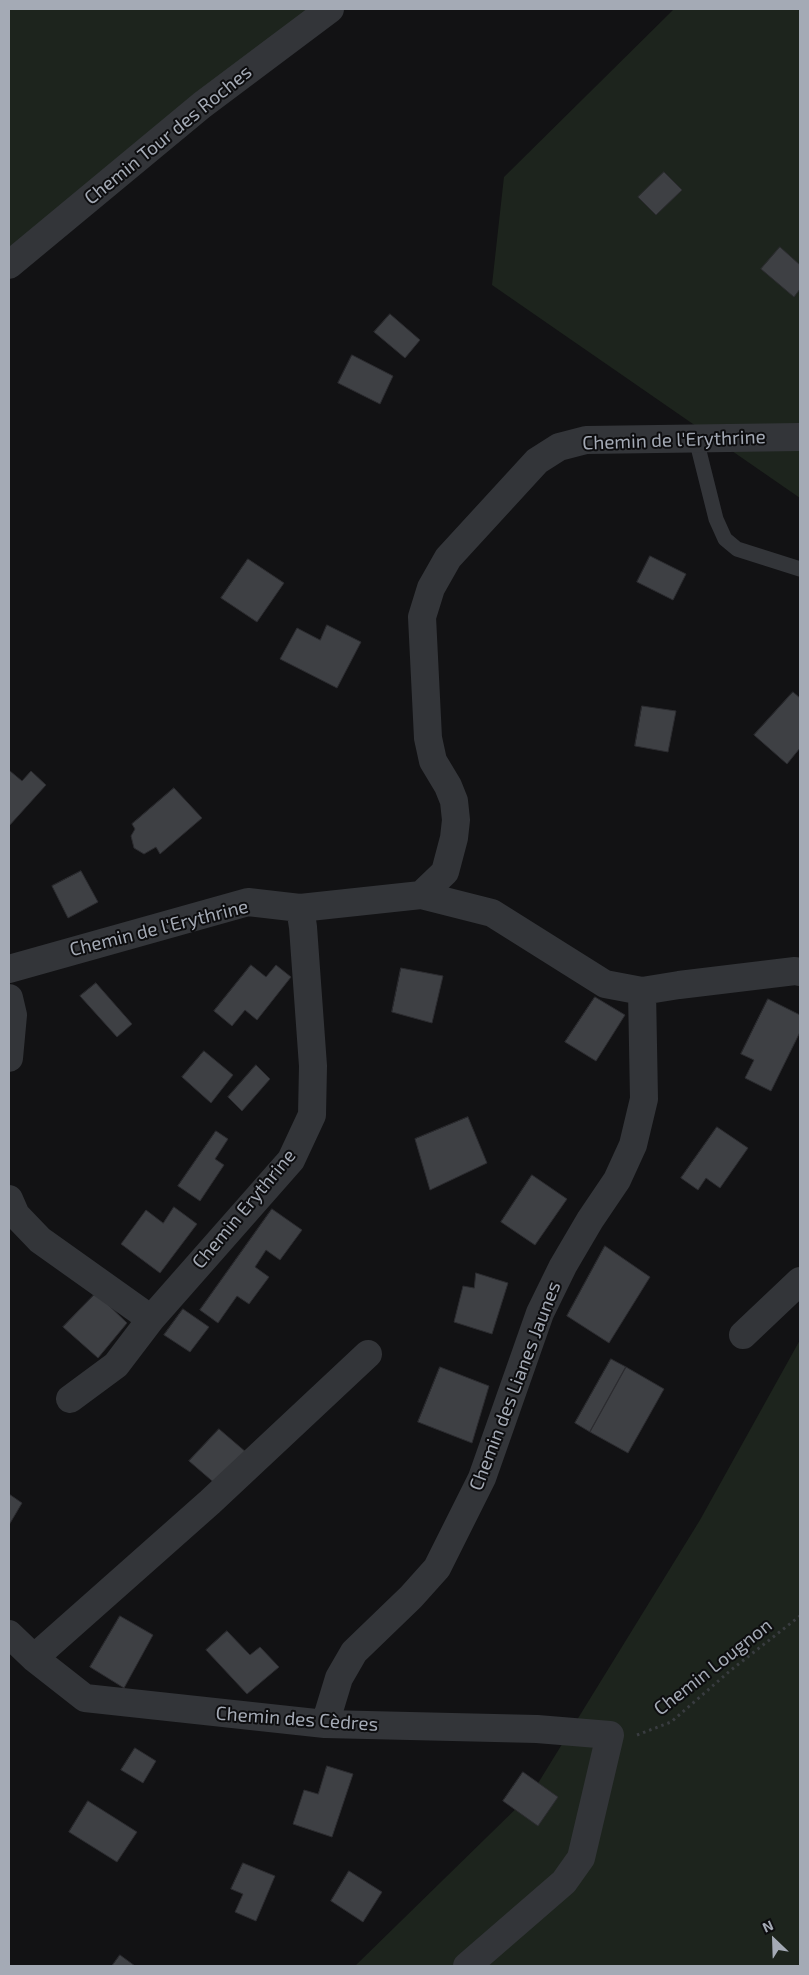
<!DOCTYPE html>
<html>
<head>
<meta charset="utf-8">
<style>
	body { margin:0 }
	#map { position:relative; width:809px; height:1975px; overflow:hidden; background:#121214; font-family:"Exo 2",sans-serif }
	canvas { display:block }
	.frame { position:absolute; inset:0; border:10px solid #a4aab5; pointer-events:none }
	.north { position:absolute; left:749px; top:1915px; width:50px; height:50px; -webkit-text-stroke:4px #0d0d0f; paint-order:stroke; rotate:336deg; font-size:14px; font-weight:700; line-height:20px; text-align:center; color:#a4aab5 }
	.north::after { content:''; display:block; margin:auto; width:18px; height:22px; background:#a4aab5; clip-path:polygon(50% 0,100% 100%,50% 72%,0 100%) }
</style>
</head>
<body>
<div id="map">
<canvas width="809" height="1975"></canvas>
<div class="frame"></div>
<div class="north">N</div>
</div>
<script>
const ctx = document.querySelector('canvas').getContext('2d');
ctx.lineJoin = 'round';
function fillPath(path, color) {
  ctx.fillStyle = color;
  ctx.fill(path, 'evenodd');
}
function stroke(path, color, width, dash) {
  ctx.strokeStyle = color;
  ctx.lineWidth = width;
  ctx.lineCap = dash ? 'butt' : 'round';
  ctx.setLineDash(dash || []);
  ctx.stroke(path);
}
function label(font, color, halo, rows, align = 'center') {
  ctx.font = font + ' "Exo 2",sans-serif';
  ctx.lineWidth = 4;
  ctx.setLineDash([]);
  ctx.textBaseline = 'middle';
  ctx.strokeStyle = halo;
  ctx.fillStyle = color;
  for (const [text, x, y, turn = 0] of rows) {
    ctx.save();
    ctx.translate(x, y);
    ctx.rotate((+turn || 0) * Math.PI / 180);
    ctx.textAlign = isNaN(turn) ? turn : align;
    if (halo) ctx.strokeText(text, 0, 0);
    ctx.fillText(text, 0, 0);
    ctx.restore();
  }
}
fillPath(new Path2D(`
	M9 9H330L9 265Z
	M674 9H800V498L492 285 504 177Z
	M800 1340V1966H355L532 1793 700 1520Z`), '#1d241d');
const building = new Path2D(`
	M664 172 682 190 656 215 638 197Z
	M780 247 800 265V289L794 297 761 269Z
	M390 314 420 340 405 358 374 332Z
	M352 355 393 376 380 404 338 383Z
	M650 556 686 574 673 600 637 582Z
	M248 559 284 583 257 622 221 598Z
	M327 625 361 642 337 688 280 659 297 628 320 640Z
	M793 692 800 698V748L787 764 754 735Z
	M642 706 676 711 668 752 635 746Z
	M10 771 22 781 31 771 46 785 9 826V772Z
	M174 788 202 818 160 854 156 847 144 854 134 848 131 836 135 829 132 824Z
	M81 871 98 902 68 918 52 886Z
	M251 965 266 977 276 965 291 977 257 1020 245 1010 232 1026 214 1011Z
	M401 968 443 976 432 1023 392 1012Z
	M96 983 132 1024 117 1037 80 996Z
	M595 997 625 1015 596 1061 565 1042Z
	M768 999 800 1015V1032L771 1091 745 1078 754 1060 741 1054Z
	M204 1051 233 1075 211 1103 182 1077Z
	M256 1065 270 1079 242 1111 228 1097Z
	M468 1117 487 1163 430 1190 415 1139Z
	M717 1127 748 1148 720 1188 706 1178 698 1190 681 1178Z
	M216 1131 228 1139 215 1159 224 1165 200 1201 178 1186Z
	M532 1175 567 1199 535 1245 501 1222Z
	M174 1207 197 1224 160 1273 121 1244 146 1210 163 1223Z
	M272 1209 302 1230 280 1260 266 1250 255 1267 269 1277 249 1304 237 1296 218 1323 200 1310Z
	M605 1246 650 1277 609 1343 567 1316Z
	M476 1273 508 1283 492 1334 454 1322 463 1286 474 1288Z
	M96 1293 127 1323 98 1358 63 1327Z
	M183 1309 209 1327 190 1352 164 1335Z
	M611 1359 626 1367 590 1432 575 1423Z
	M440 1367 489 1386 472 1443 418 1422Z
	M626 1367 664 1389 628 1453 590 1432Z
	M219 1429 247 1453 218 1486 189 1461Z
	M9 1494 22 1503 9 1525Z
	M120 1616 153 1635 124 1688 90 1667Z
	M227 1631 250 1655 260 1647 279 1667 247 1694 206 1650Z
	M135 1748 156 1761 143 1783 121 1770Z
	M327 1766 353 1774 332 1837 293 1824 304 1790 318 1794Z
	M523 1772 558 1797 538 1826 503 1801Z
	M88 1801 137 1832 117 1862 69 1832Z
	M243 1863 275 1876 256 1921 235 1912 243 1894 231 1889Z
	M349 1871 382 1892 363 1922 331 1901Z
	M120 1955 135 1966H112Z`);
fillPath(building, '#3e4044');
stroke(building, '#2c2c30', 1);
stroke(new Path2D(`
	M637 1735 671 1722 731 1670 800 1616`), '#393c40', 3, [2.5, 4]);
stroke(new Path2D(`
	M696 439 716 519 725 539 737 549 800 569`), '#333539', 15);
stroke(new Path2D(`
	M421 895 492 913 605 984 642 991 679 985 795 971 800 972
	M9 969 248 902 300 908 421 895 445 872 454 838 456 820 454 801 448 786 433 761 428 738 422 617 431 588 448 558 537 461 559 447 586 440 800 437
	M9 998 13 1015 9 1058
	M9 1199 16 1215 40 1240 151 1319
	M743 1335 800 1281
	M70 1399 116 1365 151 1319 291 1160 312 1115 313 1066 303 927 300 908
	M9 1634 34 1658 85 1698 325 1724 537 1729 610 1735 581 1858 564 1882 467 1966
	M34 1658 210 1502 368 1354
	M325 1724 339 1678 354 1652 411 1597 437 1568 482 1478 540 1313 563 1266 590 1220 617 1180 633 1145 644 1099 642 991`), '#333539', 28);
stroke(new Path2D(`
	M9 265 202 105 330 9`), '#333539', 28);
label('19px', '#a4aab5', '#0d0d0f', [
	["Chemin Tour des Roches",168,135,-39],
	["Chemin de l'Erythrine",674,440,-2],
	["Chemin de l'Erythrine",159,928,-14],
	["Chemin Erythrine",244,1209,-50],
	["Chemin des Lianes Jaunes",515,1386,-69],
	["Chemin Lougnon",713,1667,-38],
	["Chemin des Cèdres",297,1719,4]
]);
</script>
</body>
</html>
